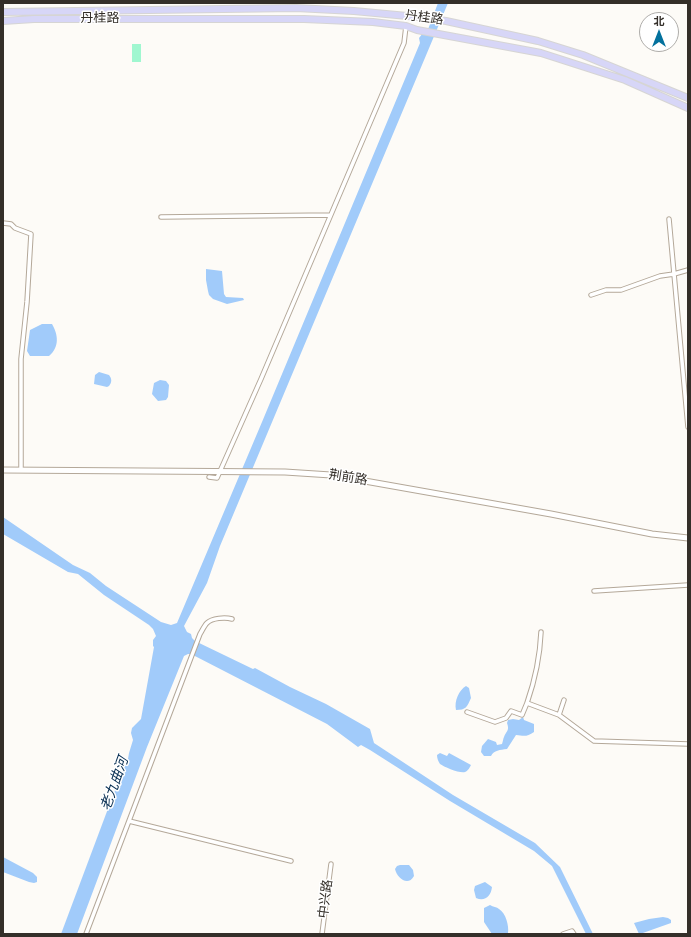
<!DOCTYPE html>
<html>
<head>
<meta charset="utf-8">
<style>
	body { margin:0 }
	#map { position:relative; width:691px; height:937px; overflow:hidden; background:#fdfbf7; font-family:"Times New Roman","Noto Sans SC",serif }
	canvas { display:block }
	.frame { position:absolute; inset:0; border:4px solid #342f29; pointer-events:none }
	.north { position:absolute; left:639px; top:12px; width:40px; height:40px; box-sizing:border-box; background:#fff; border:1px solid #aeaca9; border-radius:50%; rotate:0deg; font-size:11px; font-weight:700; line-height:16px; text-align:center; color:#342f29 }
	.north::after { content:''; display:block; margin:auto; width:14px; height:18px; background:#03719d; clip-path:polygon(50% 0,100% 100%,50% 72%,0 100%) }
</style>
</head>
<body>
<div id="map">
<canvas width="691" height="937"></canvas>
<div class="frame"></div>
<div class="north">北</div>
</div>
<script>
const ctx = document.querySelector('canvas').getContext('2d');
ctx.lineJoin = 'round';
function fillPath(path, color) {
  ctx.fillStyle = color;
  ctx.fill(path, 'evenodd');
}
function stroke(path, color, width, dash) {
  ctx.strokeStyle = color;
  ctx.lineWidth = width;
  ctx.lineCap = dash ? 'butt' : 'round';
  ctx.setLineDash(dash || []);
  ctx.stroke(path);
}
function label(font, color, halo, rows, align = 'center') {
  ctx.font = font + ' "Times New Roman","Noto Sans SC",serif';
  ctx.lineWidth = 3;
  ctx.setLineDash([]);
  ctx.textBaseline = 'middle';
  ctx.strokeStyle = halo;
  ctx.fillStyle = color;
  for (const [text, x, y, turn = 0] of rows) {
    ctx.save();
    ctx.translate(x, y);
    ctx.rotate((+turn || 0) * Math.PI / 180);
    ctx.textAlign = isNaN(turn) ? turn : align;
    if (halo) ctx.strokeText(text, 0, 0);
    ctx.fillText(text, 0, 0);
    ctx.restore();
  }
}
fillPath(new Path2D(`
	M132 44H141V62H132Z`), '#a0f7d0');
fillPath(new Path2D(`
	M438 3H448L220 546 207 583 184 626 187 632 191 634 192 638 195 641 253 669 255 668 290 687 326 704 370 729 374 743 453 795 535 843 560 867 593 934H586L552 866 534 851 450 801 370 750 361 745 358 747 327 724 191 654H188L184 656 147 747 77 934H61L121 774 128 759 129 753 133 740 131 733 132 728 141 719 154 647 153 646V640L156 636 153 629 149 625 104 595 78 574 68 572 3 534V517L73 565 90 573 106 586 161 622 171 625 177 623 262 422 420 43 419 38 423 33 427 32Z
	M206 269 222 271 224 294 226 297 243 298 244 300 227 304 213 299 209 295 208 291 206 280Z
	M42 324H52C58 334 60 347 49 356H30L27 351 30 330Z
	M99 372 109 375C112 379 112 382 109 386L107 387 94 384 95 375Z
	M160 380 166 381 169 385 168 397 166 400 158 401 152 394 154 383Z
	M466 686 469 688 471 698C467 707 466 710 456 710 454 701 459 690 466 686Z
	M523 717 524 720 534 724V732C527 737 524 736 516 735L507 749C500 750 494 750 491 756H484L481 752 482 746 488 739 496 742 497 745 502 744C503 741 503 739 504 737 506 731 510 731 507 723L508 720 513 719 519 720Z
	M440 753 447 756 449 753 471 765C470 767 468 771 465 772 461 774 444 767 440 764 438 761 437 758 437 755Z
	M3 857 33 873 37 877V882L34 883 29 882 3 872Z
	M400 865H409L413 870 414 876C408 887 397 878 395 869L397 866Z
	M485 882 492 887C491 896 485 902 476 898L474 890 475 886Z
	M490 905C493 907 497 907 499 909 506 913 509 926 508 933L492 934 484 922V908Z
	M663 917 668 918 671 920V923L640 934H639L634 923 649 919Z`), '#a1cbfa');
const street = new Path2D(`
	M161 217 330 215
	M669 219 688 427
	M3 223 11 224 15 228 31 234 27 302 21 359V468
	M591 295 606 290H621L660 276 674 274 688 270
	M209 477 217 478 261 379 404 43 406 26
	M594 591 688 585
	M527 703C535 680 540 656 541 632
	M467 712 495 722 506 718 511 711 522 715 527 703 559 715 594 741 688 744
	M559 715 564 700
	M129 821 291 861
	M86 934 200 634C202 631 204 626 207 623 212 618 225 617 232 619
	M322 934 331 864
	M563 934 572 931 574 934`);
const secondary = new Path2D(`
	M3 470 285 472 331 475 551 514 652 534 688 538`);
const primary = new Path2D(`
	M3 12 296 8 354 11 418 17 446 21 538 41 583 55 688 98
	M3 21 34 19H304L373 22 406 26 417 30 541 53 625 80 688 108`);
stroke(street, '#b4a899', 5.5);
stroke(secondary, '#b4a899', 7);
stroke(primary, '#d6d5d4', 8);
stroke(street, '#fff', 3.5);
stroke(secondary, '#fff', 5);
stroke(primary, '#d7d6f7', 6);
label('13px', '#342f29', '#fff', [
	["丹桂路",424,18,8],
	["丹桂路",100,19],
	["荆前路",348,478,9],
	["中兴路",326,899,-83]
]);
label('italic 14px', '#042b4f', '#fff', [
	["老九曲河",115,784,-70]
]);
</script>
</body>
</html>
